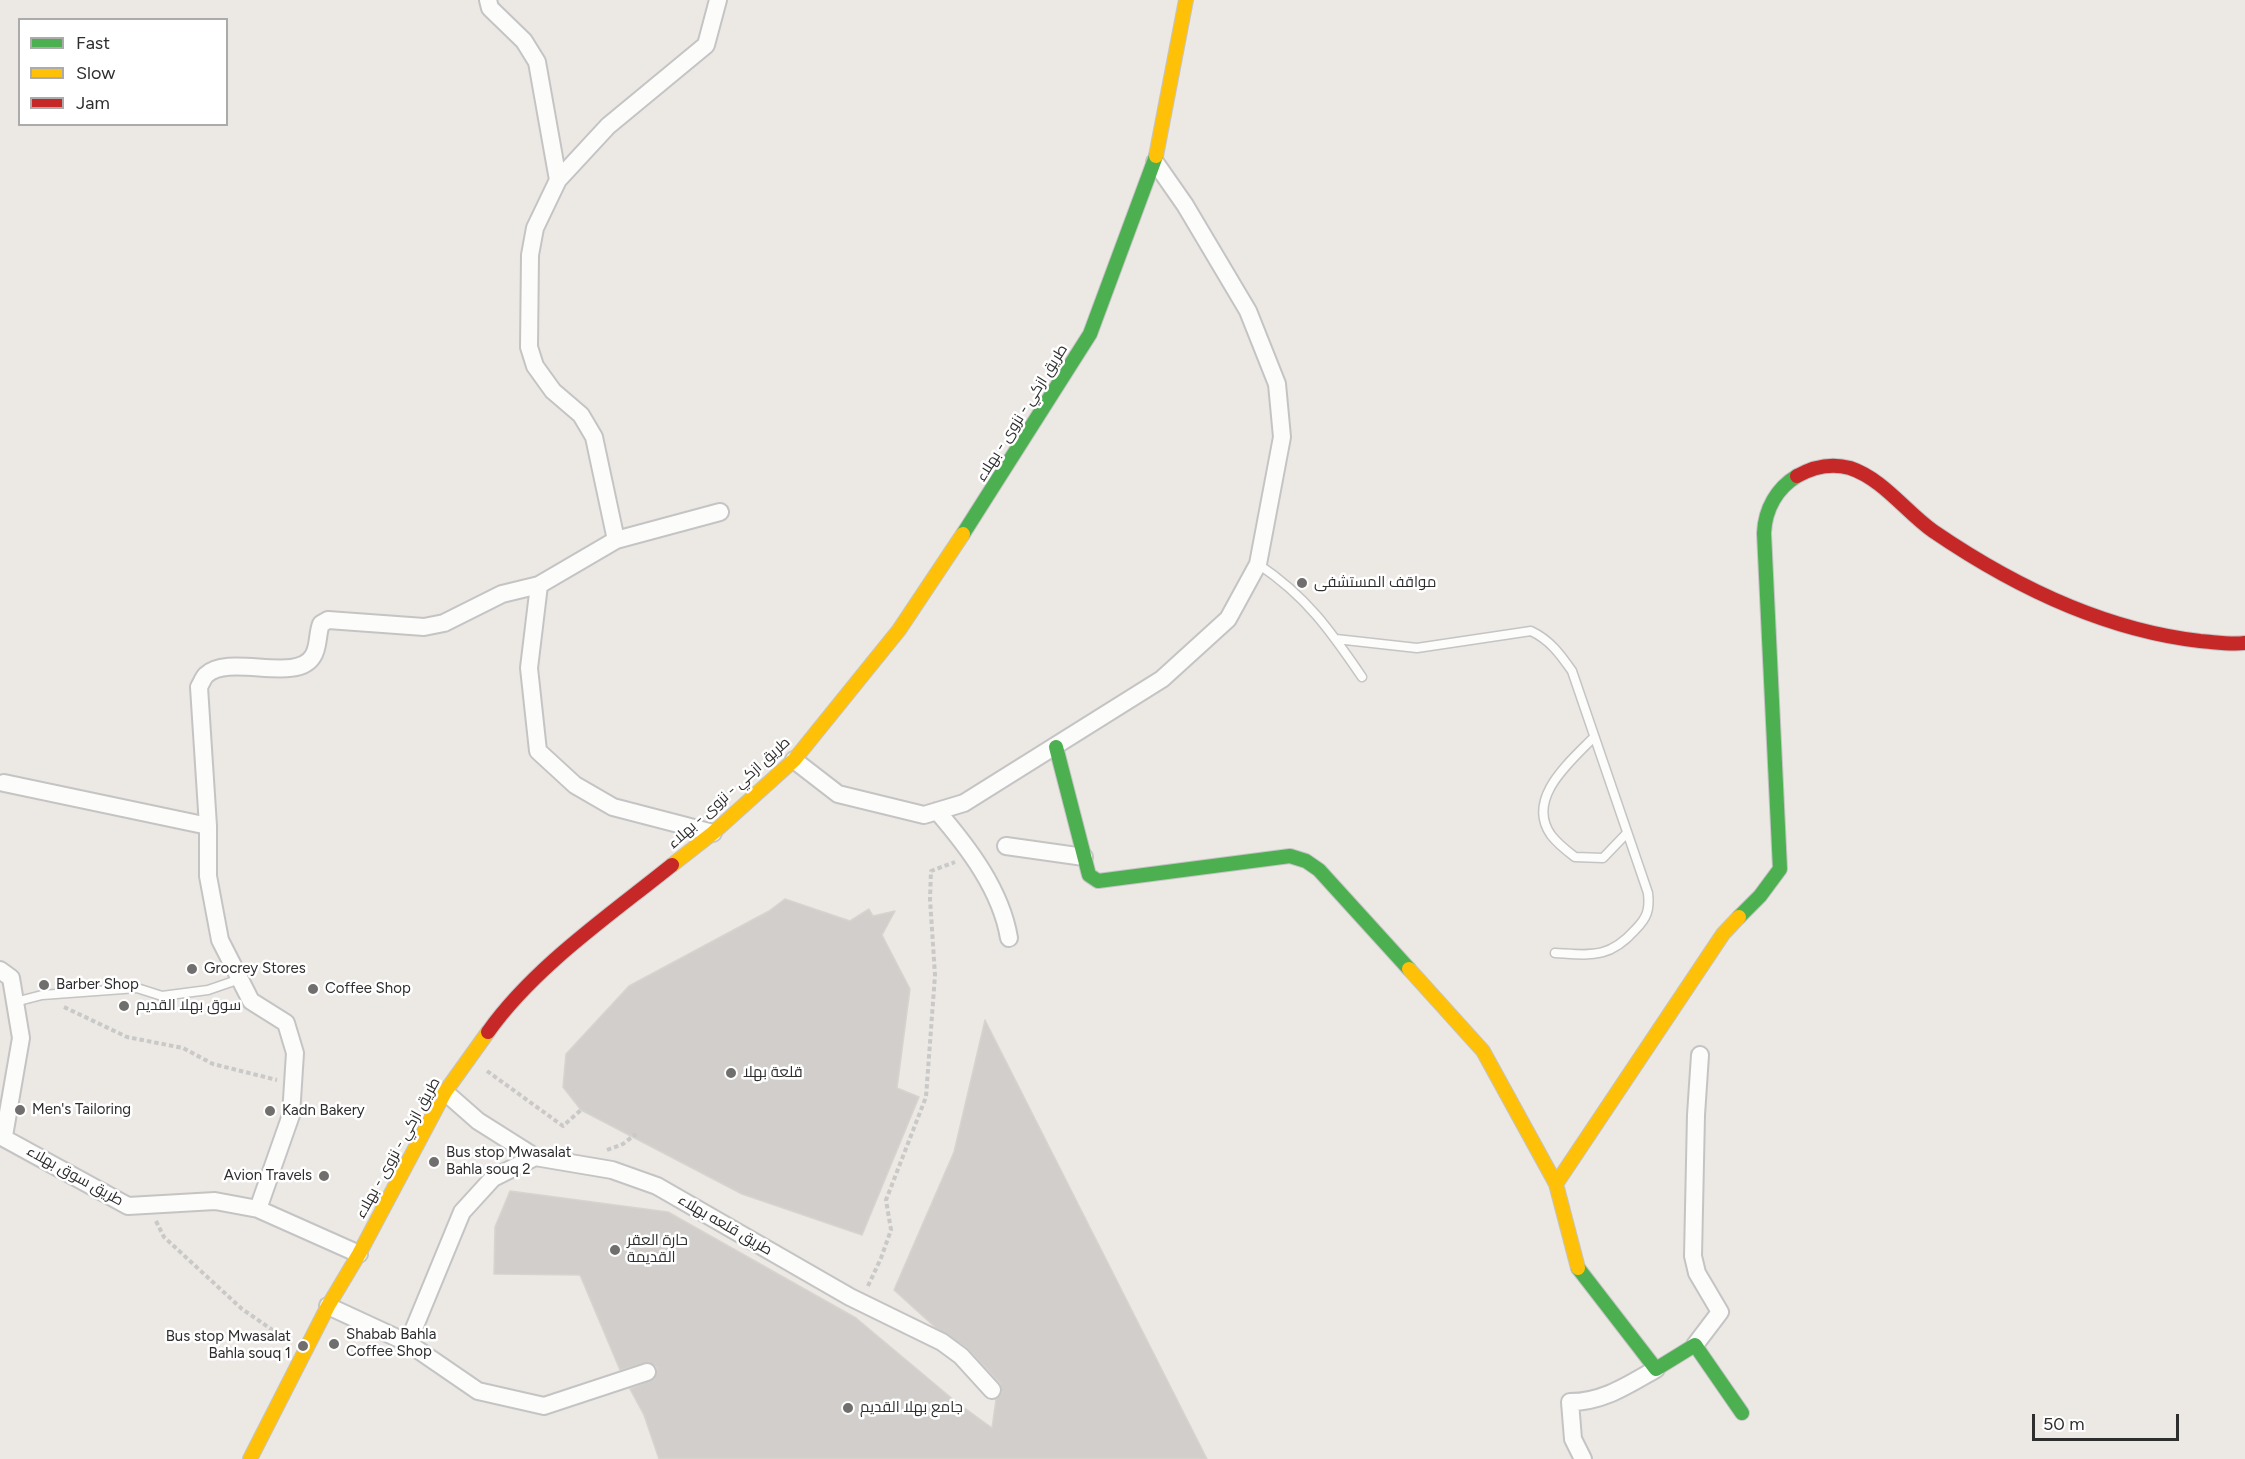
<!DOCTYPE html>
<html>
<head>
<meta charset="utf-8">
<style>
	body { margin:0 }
	#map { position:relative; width:2245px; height:1459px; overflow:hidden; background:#ece8e4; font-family:Figtree,sans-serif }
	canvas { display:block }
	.legend { position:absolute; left:18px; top:18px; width:210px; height:108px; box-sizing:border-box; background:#fff; border:2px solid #ababab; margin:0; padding:8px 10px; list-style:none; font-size:18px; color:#2e2e2e }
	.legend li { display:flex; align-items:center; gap:12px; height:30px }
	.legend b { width:30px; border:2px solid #ababab }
	.scale { position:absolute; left:2032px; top:1414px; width:147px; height:27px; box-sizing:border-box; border:3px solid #2e2e2e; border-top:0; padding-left:8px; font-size:18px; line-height:21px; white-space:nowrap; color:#2e2e2e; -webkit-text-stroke:4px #fff; paint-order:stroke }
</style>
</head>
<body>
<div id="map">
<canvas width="2245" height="1459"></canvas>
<ul class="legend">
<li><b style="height:8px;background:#4caf50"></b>Fast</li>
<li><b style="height:8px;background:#ffc107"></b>Slow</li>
<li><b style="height:8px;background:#c62828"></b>Jam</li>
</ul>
<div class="scale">50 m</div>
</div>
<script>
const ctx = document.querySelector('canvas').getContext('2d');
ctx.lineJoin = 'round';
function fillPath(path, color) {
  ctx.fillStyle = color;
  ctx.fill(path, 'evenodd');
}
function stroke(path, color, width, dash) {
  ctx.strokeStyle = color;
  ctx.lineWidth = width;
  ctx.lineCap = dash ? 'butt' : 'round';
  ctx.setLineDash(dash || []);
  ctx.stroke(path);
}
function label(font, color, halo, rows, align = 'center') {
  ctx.font = font + ' Figtree,Cairo,sans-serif';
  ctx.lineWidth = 5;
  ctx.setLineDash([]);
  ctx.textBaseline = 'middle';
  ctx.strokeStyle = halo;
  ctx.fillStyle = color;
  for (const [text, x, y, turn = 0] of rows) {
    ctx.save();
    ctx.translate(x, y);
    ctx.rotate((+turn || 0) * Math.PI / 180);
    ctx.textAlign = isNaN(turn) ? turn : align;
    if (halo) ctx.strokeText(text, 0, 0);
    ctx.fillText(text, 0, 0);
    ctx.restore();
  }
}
const building = new Path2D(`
	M785 899 850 921 869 909 873 916 895 911 882 935 910 989 897 1088 919 1097 862 1235 742 1194 581 1110 563 1087 566 1054 629 986 769 911Z
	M985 1020 1207 1459H659L644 1415 630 1389 654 1379 657 1368 649 1362 620 1370 580 1275 494 1274 495 1227 510 1191 668 1212 856 1318 955 1401 992 1428 996 1400 1002 1393 1000 1383 967 1348 936 1328 894 1290 954 1152Z`);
fillPath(building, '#d1cecb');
stroke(building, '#d7d4d0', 1.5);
const lane = new Path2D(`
	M1258 564C1306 596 1330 630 1362 677
	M1336 639 1417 648 1531 631C1550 640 1560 654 1572 671L1648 893C1650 910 1647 918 1635 930 1609 959 1591 955 1555 953
	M1594 737C1571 761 1525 798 1551 835 1557 843 1567 851 1575 857L1603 858 1627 833
	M15 1002 42 995 137 988 162 996 208 990 240 979`);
const street = new Path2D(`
	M488 0 490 8 524 41 537 62 558 180 535 228 530 255 529 347 535 366 553 391 581 415 594 437 616 540 539 585 529 668 538 751 575 785 613 807 713 833
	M558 180 608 126 706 45 718 0
	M616 540 720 512
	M794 760 838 794 924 815 964 803 1162 679 1228 619 1258 564 1282 437 1277 384 1248 311 1185 205 1155 162
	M4 783 208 826
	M937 811C968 847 1001 890 1009 938
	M1006 846 1084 857
	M0 970 11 978 21 1038 4 1136
	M445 1092 478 1121 535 1157 612 1170 657 1186 850 1297 942 1342 961 1356 992 1390
	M0 1136 128 1206 215 1201 258 1209 359 1254
	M258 1209 291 1115 295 1053 286 1023 251 1001 220 940 208 876V826L199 687C201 684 203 678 206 675 229 653 297 684 313 656 319 647 317 634 321 624L328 620 424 627 444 623 502 594 539 585
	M328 1306 408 1343 478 1391 544 1406 647 1372
	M408 1343 462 1212 493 1178 535 1157
	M1695 1345 1720 1312 1697 1273 1693 1256 1696 1115 1700 1055
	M1583 1459 1573 1439 1570 1402C1603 1402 1628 1385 1656 1369`);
const fast = new Path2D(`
	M963 534 1090 334 1156 156
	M1056 747 1089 875 1098 881 1290 856 1306 861 1319 870 1409 969
	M1739 917 1760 896 1780 869 1764 533C1765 509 1777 488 1797 476
	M1578 1268 1656 1369 1695 1345 1742 1413`);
const slow = new Path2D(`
	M1156 156 1186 0
	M672 865 713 833 794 760 899 630 963 534
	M1409 969 1483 1051 1556 1184 1578 1268
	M1556 1184 1723 934 1739 917
	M250 1459 328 1306 359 1254 445 1092 488 1032`);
const jam = new Path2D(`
	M1797 476C1813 467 1832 463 1850 468 1883 479 1906 512 1933 531 2012 585 2104 630 2200 641 2215 642 2230 645 2245 643
	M488 1032C534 967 610 915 672 865`);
stroke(lane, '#c5c4c5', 11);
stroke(street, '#c5c4c5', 20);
stroke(fast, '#c5c4c5', 16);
stroke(slow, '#c5c4c5', 16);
stroke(jam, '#c5c4c5', 16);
stroke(new Path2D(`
	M64 1007 127 1037 183 1048 213 1064 277 1080
	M487 1071 563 1126 581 1110
	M607 1150 623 1144 636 1134
	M156 1221 164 1237 242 1309 287 1340
	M868 1286 881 1258 891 1230 886 1200 926 1097 935 975 930 899 931 871 955 862`), '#c9c9c8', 4, [4.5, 3]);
stroke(lane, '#fcfcfb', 8);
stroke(street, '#fcfcfb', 16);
stroke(fast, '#4caf50', 14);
stroke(slow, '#ffc107', 14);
stroke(jam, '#c62828', 14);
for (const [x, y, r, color] of [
	[1302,583,6,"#706f6e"],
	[192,969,6,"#706f6e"],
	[44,985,6,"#706f6e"],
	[313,989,6,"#706f6e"],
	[124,1006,6,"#706f6e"],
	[731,1073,6,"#706f6e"],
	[20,1110,6,"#706f6e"],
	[270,1111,6,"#706f6e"],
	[434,1162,6,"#706f6e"],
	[324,1176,6,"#706f6e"],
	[615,1250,6,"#706f6e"],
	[334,1344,6,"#706f6e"],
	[303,1346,6,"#706f6e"],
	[848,1408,6,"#706f6e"]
]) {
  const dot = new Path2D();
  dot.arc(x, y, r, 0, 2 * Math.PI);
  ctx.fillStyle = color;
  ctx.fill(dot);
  stroke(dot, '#fff', 2);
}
label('15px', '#2e2e2e', '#fff', [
	["طريق ازكي - نزوى - بهلاء",1022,413,-58],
	["طريق ازكي - نزوى - بهلاء",729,793,-42],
	["طريق ازكي - نزوى - بهلاء",398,1148,-61],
	["طريق سوق بهلاء",75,1176,29],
	["طريق قلعه بهلاء",725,1225,30]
]);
label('15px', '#2e2e2e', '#fff', [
	["مواقف المستشفى",1314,583],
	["Grocrey Stores",204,969],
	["Barber Shop",56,985],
	["Coffee Shop",325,989],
	["سوق بهلا القديم",136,1006],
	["قلعة بهلا",743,1073],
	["Men's Tailoring",32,1110],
	["Kadn Bakery",282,1111],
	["Bus stop Mwasalat",446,1153],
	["Bahla souq 2",446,1170],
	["Avion Travels",312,1176,"right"],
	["حارة العقر",627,1241],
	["القديمة",627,1258],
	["Shabab Bahla",346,1335],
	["Coffee Shop",346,1352],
	["Bus stop Mwasalat",291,1337,"right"],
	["Bahla souq 1",291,1354,"right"],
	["جامع بهلا القديم",860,1408]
], 'left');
</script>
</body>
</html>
